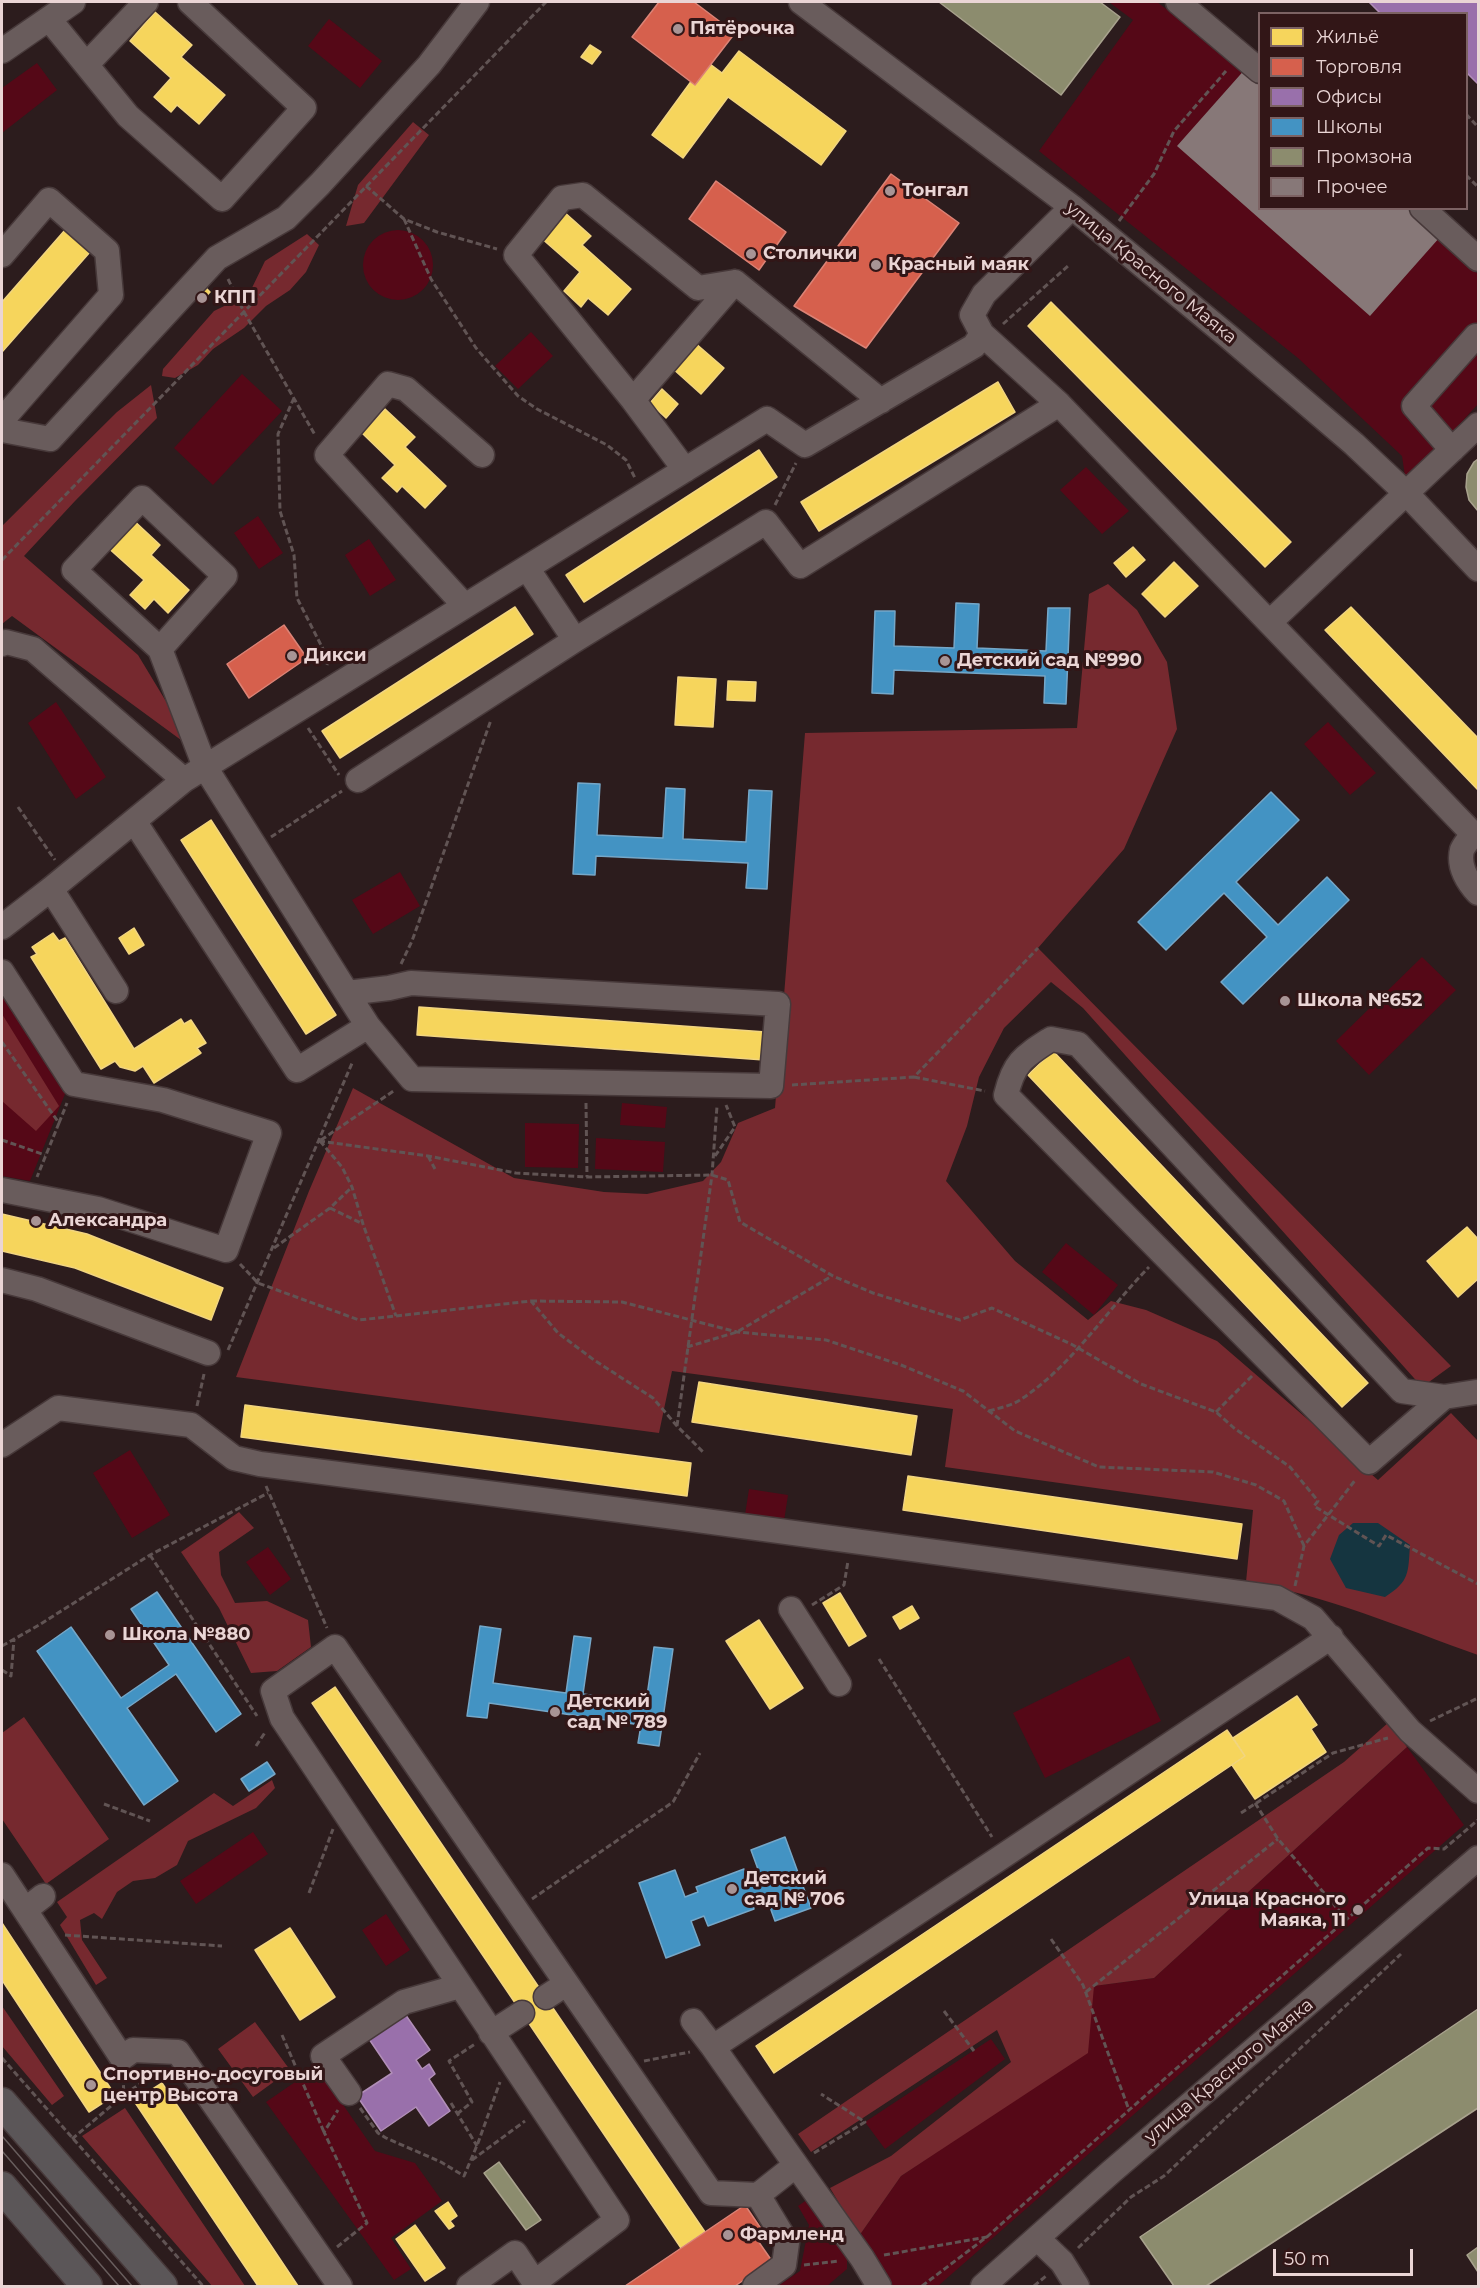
<!DOCTYPE html>
<html>
<head>
<meta charset="utf-8">
<style>
	body { margin:0 }
	#map { position:relative; width:1480px; height:2288px; overflow:hidden; background:#2c1c1d; font-family:Montserrat,sans-serif }
	canvas { display:block }
	.frame { position:absolute; inset:0; border:3px solid #ead5d5; pointer-events:none }
	.legend { position:absolute; left:1258px; top:12px; width:210px; height:198px; box-sizing:border-box; background:#321617; border:2px solid #7c6263; margin:0; padding:8px 10px; list-style:none; font-size:18px; color:#ead5d5 }
	.legend li { display:flex; align-items:center; gap:12px; height:30px }
	.legend b { width:30px; border:2px solid #7c6263 }
	.scale { position:absolute; left:1273px; top:2249px; width:140px; height:27px; box-sizing:border-box; border:3px solid #ead5d5; border-top:0; padding-left:8px; font-size:18px; line-height:21px; white-space:nowrap; color:#ead5d5; -webkit-text-stroke:4px #321617; paint-order:stroke }
</style>
</head>
<body>
<div id="map">
<canvas width="1480" height="2288"></canvas>
<div class="frame"></div>
<ul class="legend">
<li><b style="height:16px;background:#f6d55c"></b>Жильё</li>
<li><b style="height:16px;background:#d6604d"></b>Торговля</li>
<li><b style="height:16px;background:#9970ab"></b>Офисы</li>
<li><b style="height:16px;background:#4393c3"></b>Школы</li>
<li><b style="height:16px;background:#8c8c6e"></b>Промзона</li>
<li><b style="height:16px;background:#877878"></b>Прочее</li>
</ul>
<div class="scale">50 m</div>
</div>
<script>
const ctx = document.querySelector('canvas').getContext('2d');
ctx.lineJoin = 'round';
function fillPath(path, color) {
  ctx.fillStyle = color;
  ctx.fill(path, 'evenodd');
}
function stroke(path, color, width, dash) {
  ctx.strokeStyle = color;
  ctx.lineWidth = width;
  ctx.lineCap = dash ? 'butt' : 'round';
  ctx.setLineDash(dash || []);
  ctx.stroke(path);
}
function label(font, color, halo, rows, align = 'center') {
  ctx.font = font + ' Montserrat,sans-serif';
  ctx.lineWidth = 6;
  ctx.setLineDash([]);
  ctx.textBaseline = 'middle';
  ctx.strokeStyle = halo;
  ctx.fillStyle = color;
  for (const [text, x, y, turn = 0] of rows) {
    ctx.save();
    ctx.translate(x, y);
    ctx.rotate((+turn || 0) * Math.PI / 180);
    ctx.textAlign = isNaN(turn) ? turn : align;
    if (halo) ctx.strokeText(text, 0, 0);
    ctx.fillText(text, 0, 0);
    ctx.restore();
  }
}
fillPath(new Path2D(`
	M1109 2H1157L1215 46 1259 84 1260 208 1403 209 1478 274V404L1406 483 1402 456 1298 358 1039 151 1133 20Z
	M329 19 382 61 360 88 308 46Z
	M37 63 57 90 2 133V88Z
	M363 265a35 35 0 1 1 70 0a35 35 0 1 1-70 0Z
	M531 332 553 356 518 389 495 366Z
	M242 374 282 411 213 485 174 448Z
	M1086 467 1129 511 1102 534 1060 490Z
	M258 516 283 553 259 569 234 533Z
	M369 539 396 580 370 596 345 555Z
	M56 702 106 777 76 799 28 723Z
	M1328 722 1376 773 1350 795 1304 744Z
	M400 872 420 906 373 934 352 900Z
	M1422 957 1456 990 1369 1075 1336 1041Z
	M2 984 67 1089 30 1181 2 1176Z
	M622 1103 667 1107 665 1128 620 1125Z
	M525 1123 579 1124 578 1168 525 1167Z
	M596 1138 665 1142 663 1172 595 1169Z
	M1066 1243 1118 1285 1094 1315 1042 1272Z
	M130 1450 170 1515 132 1538 93 1473Z
	M749 1489 788 1495 784 1521 745 1515Z
	M268 1547 291 1579 270 1595 246 1562Z
	M1129 1656 1161 1721 1045 1778 1013 1713Z
	M1407 1747 1464 1825 938 2286H891L859 2236 901 2176 968 2131 1094 1986 1154 1978Z
	M253 1832 268 1854 196 1904 180 1881Z
	M386 1914 410 1950 386 1966 362 1930Z
	M991 2039 1005 2059 885 2149 865 2122Z
	M317 2067 375 2151 415 2163 442 2201 391 2238 411 2269 394 2280 266 2102Z
	M811 2197 847 2256V2269L827 2286H778L800 2271 809 2225 798 2206Z`), '#550817');
fillPath(new Path2D(`
	M413 122 429 135 364 223 346 226 358 185Z
	M307 234 319 245 306 272 290 290 266 306 244 328 213 349 198 365 175 378 162 376 163 369 214 311 249 294 265 261Z
	M151 385 157 418 75 501 24 556 138 655 196 751 12 616 2 624V526L117 412Z
	M1108 584 1137 610 1167 662 1177 729 1124 849 1038 948 1451 1366 1422 1387 1083 1008 1051 982 1004 1028 979 1077 967 1126 946 1181 1015 1261 1088 1320 1111 1301 1146 1310 1217 1341 1378 1480 1451 1413 1478 1441V1655C1405 1629 1323 1594 1246 1582L1253 1510 945 1467 953 1409 672 1371 659 1433 236 1377 309 1191 353 1088 514 1178 604 1192 647 1194 703 1181 721 1162 738 1123 775 1108 805 733 1077 728 1089 594Z
	M2 1014 59 1106 36 1131 2 1101Z
	M239 1512 254 1528 219 1552 221 1575 235 1603 267 1601 308 1620 311 1647 277 1671 251 1673 219 1608 181 1552Z
	M24 1717 109 1839 46 1884 2 1819V1733Z
	M1389 1722 1407 1747 1154 1978 1094 1986 1088 2053 901 2176 859 2236 830 2188 891 2156 1011 2062 997 2030 811 2152 798 2134 1344 1762Z
	M272 1780 275 1788 256 1808 188 1841 177 1865 155 1878 133 1881 117 1892 102 1919 94 1913 80 1920 82 1940 107 1978 96 1985 60 1925 67 1917 57 1902 214 1793 233 1806Z
	M2 2006 64 2096 52 2105 2 2046Z
	M255 2022 290 2070 253 2097 218 2049Z
	M125 2108 245 2286H212L82 2136Z`), '#76292f');
fillPath(new Path2D(`
	M1353 1523H1378L1410 1545C1408 1573 1410 1581 1385 1597L1346 1588 1330 1559 1339 1535Z`), '#153540');
const homes = new Path2D(`
	M155 12 192 45 181 57 225 95 199 124 177 105 171 112 154 97 171 78 130 41Z
	M590 45 601 52 592 64 581 57Z
	M739 51 846 131 821 165 728 97 683 158 652 135 706 61 722 73Z
	M563 211 591 236 582 245 631 289 608 315 588 298 581 307 564 291 580 272 540 237Z
	M65 230 90 252 2 352V302Z
	M204 286 210 292 202 301 195 294Z
	M1051 302 1291 542 1265 567 1028 326Z
	M694 342 724 368 701 394 671 367Z
	M998 382 1015 412 819 531 801 502Z
	M662 389 678 404 666 418 650 403Z
	M385 409 415 437 405 447 446 486 425 508 402 486 397 492 382 478 395 465 362 433Z
	M759 450 777 477 584 602 566 575Z
	M130 517 160 545 151 555 189 590 168 613 154 599 145 609 130 595 144 580 105 545Z
	M1133 547 1145 560 1126 577 1114 563Z
	M1174 562 1198 586 1165 617 1142 594Z
	M515 607 533 634 340 758 322 731Z
	M1351 607 1478 738V790L1325 630Z
	M678 677 716 679 713 727 675 725Z
	M728 681 756 682 755 701 727 700Z
	M211 820 336 1015 306 1034 181 840Z
	M134 928 144 945 129 954 119 938Z
	M53 933 59 941 65 938 134 1049 181 1019 184 1024 191 1020 206 1043 197 1048 201 1053 154 1083 143 1066 135 1071 120 1067 115 1061 101 1069 31 957 37 954 32 947Z
	M419 1007 766 1032 764 1060 417 1035Z
	M1053 1051 1368 1383 1342 1407 1028 1075Z
	M2 1214 87 1234 223 1288 211 1320 75 1268 2 1251Z
	M1467 1227 1478 1239V1279L1458 1297 1427 1261Z
	M699 1382 917 1416 911 1455 692 1422Z
	M245 1405 691 1463 687 1496 241 1437Z
	M908 1476 1242 1524 1237 1559 903 1510Z
	M840 1593 866 1636 849 1646 823 1603Z
	M912 1606 919 1618 900 1629 893 1617Z
	M759 1620 803 1688 770 1709 726 1641Z
	M335 1687 705 2232 681 2248 312 1703Z
	M1297 1696 1317 1725 1311 1729 1326 1752 1255 1799 1232 1765 1245 1756 1233 1738Z
	M1227 1730 1245 1756 774 2073 756 2046Z
	M2 1923 115 2095 89 2112 2 1980Z
	M290 1928 335 1997 300 2020 255 1950Z
	M162 2083 179 2108 298 2286H258L134 2101Z
	M448 2202 457 2216 450 2221 454 2226 449 2229 435 2211Z
	M415 2225 445 2268 425 2281 396 2239Z`);
fillPath(homes, '#f6d55c');
stroke(homes, '#f2d580', 1.5);
const shops = new Path2D(`
	M659 2H694L735 33 695 85 632 37Z
	M891 174 959 223 866 348 794 306Z
	M716 181 786 232 759 270 689 219Z
	M284 625 307 658 249 698 227 664Z
	M745 2205 764 2233 756 2238 772 2261 735 2286H625Z`);
fillPath(shops, '#d6604d');
stroke(shops, '#dc8376', 1.5);
const offices = new Path2D(`
	M1369 2H1478V84L1466 72V14H1381Z
	M405 2014 430 2050 416 2060 422 2069 429 2064 435 2074 429 2079 450 2111 429 2126 416 2107 381 2131 357 2096 392 2073 369 2039Z`);
fillPath(offices, '#9970ab');
stroke(offices, '#b18eb8', 1.5);
const schools = new Path2D(`
	M956 603 979 604 977 648 1046 651 1048 608H1070L1066 704 1044 703 1045 676 894 670 893 694 872 693 875 611H895L894 646 954 648Z
	M578 783 600 784 597 835 663 838 666 788 685 789 683 839 746 842 749 790 772 791 767 889 746 888 748 863 596 856 595 875 573 874Z
	M1271 792 1299 820 1236 882 1278 925 1327 877 1349 900 1243 1004 1221 982 1267 937 1224 893 1166 950 1138 922Z
	M157 1592 241 1714 216 1732 176 1674 127 1708 178 1781 144 1805 37 1651 71 1627 121 1698 169 1665 131 1609Z
	M480 1626 501 1629 493 1683 566 1693 574 1636 591 1638 583 1694 646 1703 654 1647 673 1649 659 1746 638 1743 641 1725 489 1703 487 1718 467 1716Z
	M267 1762 275 1774 249 1791 241 1779Z
	M785 1837 811 1908 775 1921 766 1896 752 1902 754 1909 708 1926 704 1916 691 1921 700 1945 666 1958 639 1883 675 1870 685 1897 698 1892 696 1887 744 1869 747 1877 759 1872 751 1850Z`);
fillPath(schools, '#4393c3');
stroke(schools, '#75a7c8', 1.5);
const industry = new Path2D(`
	M939 2H1100L1120 17 1061 95Z
	M1478 459V511L1469 500 1466 487 1467 474 1474 462Z
	M1478 2009V2108L1206 2286H1174L1140 2237Z
	M499 2162 541 2220 526 2230 484 2173Z
	M1478 2247V2272L1467 2255Z`);
fillPath(industry, '#8c8c6e');
stroke(industry, '#a8a28d', 1.5);
fillPath(new Path2D(`
	M1247 67 1260 78V208H1407L1440 237 1370 316 1177 146Z`), '#877878');
const minor = new Path2D(`
	M801 2 1072 207 1229 337 1354 444 1406 493 1478 569
	M1178 2 1260 71
	M49 19 128 116 222 199 304 108 190 2
	M2 51 73 2
	M87 64 146 2
	M1422 208 1478 259
	M2 255 49 200 107 251 111 295 2 420
	M982 334 1059 404 1473 834C1470 838 1464 845 1462 850 1458 866 1468 882 1478 893
	M633 400 516 255 562 198 583 195 698 288 735 282
	M2 430 50 439 217 258 286 218 320 184 429 65 477 2
	M1452 450 1414 406 1476 336H1478
	M685 470 633 400 735 282 881 401
	M527 568 575 640
	M465 606 327 455 388 384 406 389 482 455
	M1270 622 1478 425
	M2 644 6 642 33 649 184 780
	M160 649 225 576 142 498 74 570 160 649 205 767 347 993 368 1026 412 1079 771 1086 778 1004 411 983 389 988 347 993
	M358 780 575 640 766 522 800 566 1059 404
	M134 821 297 1070 368 1026
	M51 889 116 991
	M2 927 51 889 184 780 767 419 805 445 974 346 982 334 972 315 984 294 1072 207
	M2 972 74 1084 163 1100 269 1133 226 1250 98 1209 2 1190
	M2 1280 37 1289 208 1353
	M1444 1397 1402 1391 1078 1044 1051 1039C1023 1057 1014 1062 1006 1095L1369 1462 1444 1397 1476 1392
	M2 1445 58 1408 191 1425 234 1458 260 1464 675 1517 1277 1598 1313 1618 1410 1731 1478 1791
	M791 1609 839 1684
	M2 1875 122 2058 133 2050 178 2052 340 2286
	M25 1910 43 1896
	M546 1997 566 1984
	M693 2021 713 2047
	M491 2033 522 2013
	M349 2093 323 2056 404 2002 460 1986
	M796 2165 862 2258 879 2286
	M1037 2238 1062 2262 1077 2286
	M535 2282 617 2220 282 1718 273 1691 335 1647 711 2193 758 2195
	M469 2286 515 2253 537 2286
	M755 2286 784 2265 787 2243 758 2195 796 2165 713 2047 997 1860 1331 1637
	M983 2286 1111 2172 1478 1858`);
const major = new Path2D(`
	M2 2103 162 2286
	M2 2187 87 2286`);
stroke(minor, '#47393a', 27);
stroke(major, '#47393a', 33);
stroke(new Path2D(`
	M1466 114 1478 127
	M1466 175 1478 187
	M366 186 404 219 437 232 497 249
	M404 219 431 279 476 348 518 396 537 409 607 445 626 460 635 478
	M1119 221 1154 174 1174 131 1226 71
	M228 279 244 312 315 435
	M1003 324 1069 265
	M294 398 278 434 280 511 294 555 297 598 323 649 328 662 327 665
	M775 505 796 463
	M2 560 546 2
	M308 728 339 775
	M18 807 55 860
	M271 837 342 791
	M401 964 412 941 491 720
	M2 1042 59 1123 37 1177
	M914 1077 985 1091
	M792 1085 914 1077 1038 948
	M586 1103 587 1177
	M59 1123 67 1103
	M2 1140 45 1155
	M321 1140 395 1090
	M319 1141 428 1156 516 1173 587 1177 712 1175 728 1180 740 1222 833 1276 873 1293 960 1320 992 1308 1071 1344 1141 1384 1216 1412 1234 1428 1290 1467 1318 1501 1314 1506 1379 1546 1386 1535 1478 1584
	M320 1141 342 1167 352 1187 363 1224 396 1316
	M428 1156 435 1169
	M715 1156 735 1127 726 1105
	M330 1208 363 1224
	M274 1248 330 1208 352 1187
	M240 1264 258 1283 359 1320 531 1301 558 1333 594 1360 653 1398 677 1426 703 1452
	M531 1301 622 1302 737 1332 826 1340 901 1365 963 1391 1015 1431 1099 1467 1213 1472 1256 1485 1284 1501 1304 1546
	M687 1347 737 1332 832 1276
	M228 1350 353 1061
	M197 1406 204 1374
	M989 1411C999 1408 1011 1406 1020 1400 1072 1366 1106 1311 1149 1267
	M1216 1412 1253 1375
	M677 1426 712 1175 717 1106
	M266 1486 327 1628
	M150 1555 257 1716
	M1295 1586 1304 1546 1356 1479
	M812 1605 844 1585 848 1561
	M2 1646 39 1625 150 1555 268 1493
	M879 1659 992 1837
	M2 1670 11 1676 14 1639
	M1430 1721 1478 1698
	M256 1746 266 1731
	M1255 1803 1278 1839 1347 1920
	M104 1804 150 1821
	M1241 1813 1333 1753 1388 1738
	M309 1893 333 1829
	M532 1899 673 1802 700 1753
	M65 1935 222 1946
	M1051 1939 1083 1985 1129 2110
	M1086 1992 1278 1839
	M944 2011 974 2051
	M282 2035 324 2132
	M2 2058 203 2286
	M644 2061 690 2052
	M124 2095 157 2072
	M451 2103 477 2146
	M360 2108 378 2133 386 2138 441 2162 464 2176 478 2143 500 2082
	M457 2114 472 2102 449 2061 475 2044
	M72 2139 124 2095 123 2078
	M814 2153 865 2122 821 2094
	M472 2160 525 2121
	M337 2247 367 2223 324 2132 338 2110
	M1078 2248 1131 2197 1164 2176 1401 1954
	M884 2255 987 2237
	M804 2265 839 2261
	M922 2286 988 2236 1129 2110 1428 1848 1444 1849 1478 1820
	M1034 2286 1046 2276`), '#615454', 3, [6, 3]);
stroke(minor, '#695c5c', 24);
stroke(major, '#5b5658', 30);
stroke(new Path2D(`
	M2 2136 132 2286
	M2 2151 119 2286`), '#685d5d', 1.5);
for (const [x, y, r, color] of [
	[678,29,6,"#a89495"],
	[890,191,6,"#a89495"],
	[751,254,6,"#a89495"],
	[876,265,6,"#a89495"],
	[202,298,6,"#a89495"],
	[292,656,6,"#a89495"],
	[945,661,6,"#a89495"],
	[1285,1001,6,"#a89495"],
	[36,1221,6,"#a89495"],
	[110,1635,6,"#a89495"],
	[555,1712,6,"#a89495"],
	[732,1889,6,"#a89495"],
	[1358,1910,6,"#a89495"],
	[91,2085,6,"#a89495"],
	[728,2235,6,"#a89495"]
]) {
  const dot = new Path2D();
  dot.arc(x, y, r, 0, 2 * Math.PI);
  ctx.fillStyle = color;
  ctx.fill(dot);
  stroke(dot, '#321617', 2);
}
label('bold 18px', '#ead5d5', '#321617', [
	["Пятёрочка",690,29],
	["Тонгал",902,191],
	["Столички",763,254],
	["Красный маяк",888,265],
	["КПП",214,298],
	["Дикси",304,656],
	["Детский сад №990",957,661],
	["Школа №652",1297,1001],
	["Александра",48,1221],
	["Школа №880",122,1635],
	["Детский",567,1702],
	["сад № 789",567,1723],
	["Детский",744,1879],
	["сад № 706",744,1900],
	["Улица Красного",1346,1900,"right"],
	["Маяка, 11",1346,1921,"right"],
	["Спортивно-досуговый",103,2075],
	["центр Высота",103,2096],
	["Фармленд",740,2235]
], 'left');
label('18px', '#ead5d5', '#321617', [
	["улица Красного Маяка",1151,273,39],
	["улица Красного Маяка",1229,2071,-40]
]);
</script>
</body>
</html>
